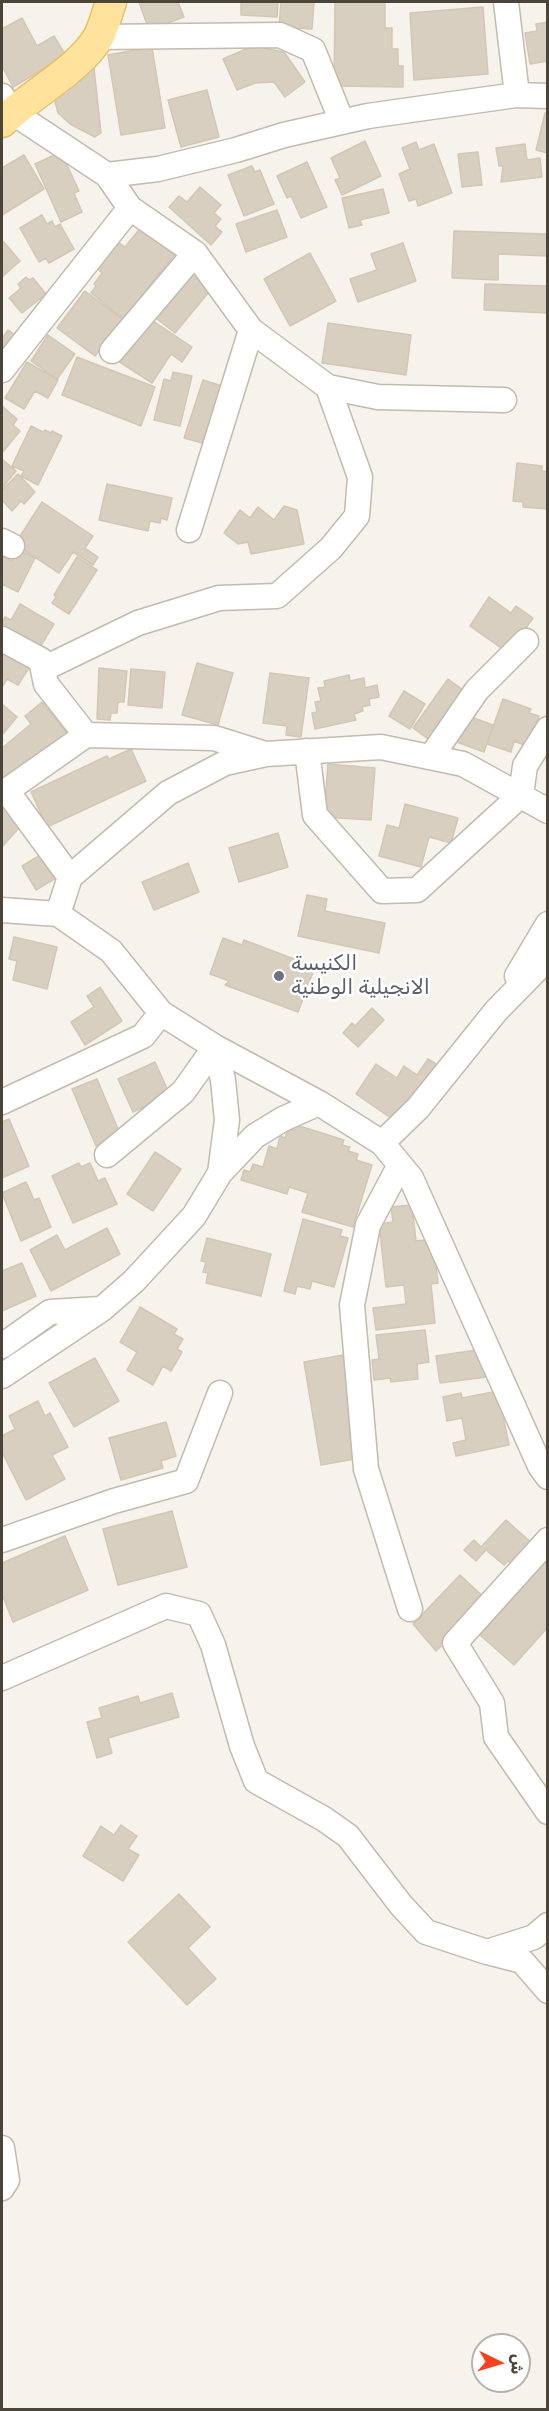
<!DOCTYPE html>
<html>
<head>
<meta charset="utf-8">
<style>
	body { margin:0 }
	#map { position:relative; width:549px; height:2411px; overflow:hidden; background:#f6f3ec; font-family:Rubik,"Noto Naskh Arabic",sans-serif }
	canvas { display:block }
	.frame { position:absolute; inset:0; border:3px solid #4b4439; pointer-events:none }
	.north { position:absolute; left:471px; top:2333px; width:60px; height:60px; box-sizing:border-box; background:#fff; border:2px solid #b7b4b0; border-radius:50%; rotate:95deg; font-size:16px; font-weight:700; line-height:24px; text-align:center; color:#4b4439 }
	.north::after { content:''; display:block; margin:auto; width:21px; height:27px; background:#fc3f1d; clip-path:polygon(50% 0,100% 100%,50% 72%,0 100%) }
</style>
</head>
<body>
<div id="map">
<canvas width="549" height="2411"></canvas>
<div class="frame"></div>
<div class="north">ش</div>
</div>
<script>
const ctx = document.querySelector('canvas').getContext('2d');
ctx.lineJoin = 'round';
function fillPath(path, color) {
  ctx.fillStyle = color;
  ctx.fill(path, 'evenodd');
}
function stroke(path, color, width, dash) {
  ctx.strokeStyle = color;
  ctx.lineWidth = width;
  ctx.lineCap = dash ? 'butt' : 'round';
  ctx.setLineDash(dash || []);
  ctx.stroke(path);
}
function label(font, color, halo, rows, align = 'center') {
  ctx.font = font + ' Rubik,"Noto Naskh Arabic",sans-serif';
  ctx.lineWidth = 5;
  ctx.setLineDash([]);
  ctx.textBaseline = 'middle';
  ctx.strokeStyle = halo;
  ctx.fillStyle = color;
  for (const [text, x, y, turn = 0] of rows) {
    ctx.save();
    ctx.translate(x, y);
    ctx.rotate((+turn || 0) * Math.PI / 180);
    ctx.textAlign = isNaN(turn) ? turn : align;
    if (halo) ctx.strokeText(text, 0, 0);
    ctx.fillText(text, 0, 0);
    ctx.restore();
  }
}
const building = new Path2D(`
	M139 2H178L184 17 149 30Z
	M241 2H278L277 17 241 15Z
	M281 2H314L312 29 279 27Z
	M335 2H385V28H392V49H398V66H403V87L334 86Z
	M483 7 488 74 414 80 410 13Z
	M22 18 37 46 54 36 66 56 13 87 2 66V29Z
	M548 22V61L530 64 525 33 537 31 536 24Z
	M253 46 284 52 305 82 285 97 274 82 255 83 237 90 223 59Z
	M152 47 165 128 121 135 108 55Z
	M94 68 101 133 95 137 70 124 58 113 54 98Z
	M207 90 219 137 181 147 168 100Z
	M545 113 548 114V153L536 150Z
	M365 141 381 176 342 195 335 180 340 178 331 158Z
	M416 142 419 150 434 144 452 193 418 206 416 199 409 201 399 174 410 169 402 148Z
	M525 144 527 160 540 158 542 177 501 182 503 166H499L496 148Z
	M61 152 79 191 74 193 82 212 61 222 35 164Z
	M478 152 482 185 462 187 458 154Z
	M24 155 44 189 2 215V168Z
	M307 162 327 207 301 218 291 196 287 198 277 176Z
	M252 166 255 172 260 170 274 204 244 216 228 175Z
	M200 187 221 205 214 213 221 219 215 226 222 232 211 245 169 207 179 196 187 202Z
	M383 189 389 213 360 220 362 225 349 228 342 198Z
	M277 210 287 237 246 252 236 224Z
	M42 215 47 224 52 221 55 227 60 224 74 249 49 263 46 258 39 262 20 228Z
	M142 226 176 253 123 319 91 293 96 286 94 284 102 273 97 268 118 242 125 247Z
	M454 231 548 234V256L498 254V280L452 278Z
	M3 241 20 261 2 277V242Z
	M403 243 416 281 358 302 350 279 377 270 371 254Z
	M310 253 336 301 290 326 264 279Z
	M191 268 213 287 175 333 152 315Z
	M26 277 29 280 33 278 46 294 22 313 9 298 21 288 18 284Z
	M485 284 548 286V313L484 310Z
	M85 291 123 320 95 356 57 328Z
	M147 317 192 347 182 362 171 354 152 383 118 361Z
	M328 323 411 335 406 375 322 363Z
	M8 330 19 338 2 360V339Z
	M48 335 75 354 57 379 31 361Z
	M77 357 155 387 141 426 62 395Z
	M27 362 58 380 48 398 35 391 24 409 5 398Z
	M173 372 192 376 180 426 154 420 164 379 171 381Z
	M203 380 228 388 209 445 184 438Z
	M2 406 17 419 13 425 20 431 2 453Z
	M31 426 43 432 45 430 51 433 52 431 62 436 38 485 21 476 24 471 12 466Z
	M2 459 16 471 2 488Z
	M517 463 542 466V471L548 472V509L523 507V502L513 501Z
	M18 474 35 492 24 504 21 501 12 511 2 500V490Z
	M107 484 172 498 167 520 161 518 160 523 150 521 148 531 99 520Z
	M42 502 93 536 85 548 98 557 93 565 73 552 59 573 15 544Z
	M284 506 297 510 304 544 251 554 248 542 238 544 224 533 240 510 250 518 258 507 274 520Z
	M17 549 35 558 18 592 2 584V556L12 561Z
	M77 557 97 570 69 614 52 603 56 597 54 595Z
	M489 597 511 613 516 606 533 618 508 653 470 626Z
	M20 604 54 624 36 654 2 635V623L5 617 11 620Z
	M8 647 32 663 18 685 7 679 2 687V656Z
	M197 663 233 673 218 725 182 715Z
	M99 668 127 671 124 702H118L117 713H111L110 720 97 719Z
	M131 669 165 672 162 708 128 705Z
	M270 673 309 678 301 737 286 735 287 726 263 723Z
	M349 675 350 681 364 678 365 688 377 685 379 697 369 699 370 705 362 707 363 711 354 714 356 720 315 729 312 713 317 712 315 702 321 701 318 688 325 687 324 681Z
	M448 679 470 695 435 744 413 728Z
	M404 691 425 704 410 729 389 716Z
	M503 699 531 709 529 713 539 716 529 747 514 741 511 752 487 744Z
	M42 702 69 735 2 790V748L31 724 25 716Z
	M2 704 17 717 2 735Z
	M463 714 493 725 484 752 454 741Z
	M131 749 146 781 47 827 31 792 107 756 109 759Z
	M328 764 375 768 371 820 324 817Z
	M2 801 24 822 2 847Z
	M405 804 458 818 451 843 429 837 421 867 379 856 387 825 399 828Z
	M278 833 288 867 239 882 229 848Z
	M47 851 61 875 36 890 22 866Z
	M188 863 199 892 154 910 142 882Z
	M307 895 327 899 325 911 385 923 379 953 298 936Z
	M14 937 57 947 47 989 13 980 17 961 9 959Z
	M223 938 242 945 244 940 315 967 298 1012 225 985 229 981 210 974Z
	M100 987 122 1021 85 1045 71 1022 94 1007 87 996Z
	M372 1008 384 1020 358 1047 343 1033 352 1023 355 1026Z
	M428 1059 441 1067 420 1099 413 1094 395 1121 356 1094 376 1064 397 1078 404 1066 417 1075Z
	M155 1062 170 1095 133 1112 118 1079Z
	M97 1079 121 1136 96 1146 72 1089Z
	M9 1119 29 1166 2 1178V1122Z
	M290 1123 344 1140 342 1145 350 1147 348 1151 358 1154 356 1160 372 1165 353 1227 302 1212 308 1193 289 1187 287 1194 241 1180 244 1170 250 1172 253 1164 263 1167 269 1146 277 1149 280 1136 285 1138Z
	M155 1152 181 1169 153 1211 127 1194Z
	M79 1163 81 1167 90 1163 98 1181 105 1178 117 1204 73 1223 52 1176Z
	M26 1182 34 1200 39 1198 51 1227 21 1241 2 1193Z
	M412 1205 416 1241 433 1239 438 1283 431 1284 435 1323 376 1330 373 1308 406 1304 404 1285 386 1287 379 1224 393 1222 391 1207Z
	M303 1219 342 1230 340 1236 348 1238 334 1287 312 1281 310 1289 297 1286 295 1294 284 1291Z
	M107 1228 120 1254 51 1291 30 1250 57 1235 65 1250Z
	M207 1238 271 1254 261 1296 206 1283 208 1273 203 1272 206 1262 201 1261Z
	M22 1263 36 1296 2 1311V1271Z
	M140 1307 177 1329 174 1334 183 1339 177 1349 182 1352 171 1371 163 1366 153 1385 127 1370 137 1352 120 1342Z
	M425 1330 429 1362 417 1364 418 1379 391 1382 390 1378 374 1380 372 1360 379 1359 376 1335Z
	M483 1349 487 1377 440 1383 436 1356Z
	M343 1355 360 1458 321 1465 304 1362Z
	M95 1358 119 1401 74 1427 49 1383Z
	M498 1391 509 1445 456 1456 453 1443 466 1440 462 1418 447 1421 443 1397 461 1393 462 1398Z
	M38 1401 45 1416 50 1413 68 1447 52 1455 65 1479 26 1500 2 1452V1436L15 1429 9 1416Z
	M166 1422 176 1456 161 1461 163 1468 121 1480 109 1438Z
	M172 1511 187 1567 118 1585 103 1529Z
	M506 1520 535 1546 515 1567 508 1561 504 1565 486 1550 476 1561 464 1550 474 1540 481 1547Z
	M65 1536 88 1590 13 1622 2 1594V1563Z
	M546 1560 548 1562V1627L514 1665 480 1635Z
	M460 1575 489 1602 436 1651 413 1624Z
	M172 1693 179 1717 108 1738 112 1753 97 1758 87 1722 102 1718 99 1708 138 1696 140 1703Z
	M121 1825 137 1836 128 1849 139 1855 123 1881 83 1856 101 1826 114 1835Z
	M179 1894 210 1927 188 1948 216 1979 187 2005 128 1942Z`);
fillPath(building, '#d8cfc1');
stroke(building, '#d3c7b4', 1.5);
const minor = new Path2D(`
	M506 2 517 95
	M98 37 280 35 313 50 342 122
	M2 96 12 112 107 175 130 208 2 370
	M107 175 158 169 236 150 284 135 368 116 516 95 548 96
	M130 208 195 253 251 330 328 387 378 397 504 400
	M112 351 195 253
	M189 530 251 330
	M2 541 12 546
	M2 639 41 660 46 684 86 735 214 738 265 754
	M43 669 138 623 219 598 277 596 331 548 357 516 360 477 328 387
	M307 751 315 815 382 891 417 890 521 795 525 766 548 729
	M431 757 477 690 526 641
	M7 791 70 877
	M2 794 86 735
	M2 910 58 914 111 951 161 1013 215 1047 319 1103 382 1143 411 1178 540 1466 548 1477
	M58 914 70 877 168 793 225 763 266 754 381 747 463 764 548 811
	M517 976 548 924
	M2 1102 143 1036 161 1013
	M382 1143 418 1108 496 1011 548 958
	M107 1155 183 1092 215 1047
	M400 1165 368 1225 352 1305 366 1469 410 1609
	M220 1173 255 1136 283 1119 319 1103
	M2 1346 50 1312 100 1309
	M2 1376 102 1309 134 1281 194 1216 220 1173 227 1120 223 1080 215 1047
	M2 1540 114 1501 186 1481 220 1393
	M548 1540 455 1643 492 1703 496 1737 548 1812
	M2 1678 166 1606 199 1614 213 1645 242 1746 256 1781 324 1819 348 1836 401 1905 426 1932 487 1952 534 1937 548 1925
	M487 1952 522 1961 548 1991
	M2 2148 7 2180 2 2188`);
const major = new Path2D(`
	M2 122C28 96 81 69 99 36 104 26 107 13 111 2`);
stroke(minor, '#c2bbae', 27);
stroke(major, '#e6c16a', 33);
stroke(minor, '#fff', 24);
stroke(major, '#ffe39c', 30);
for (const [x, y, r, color] of [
	[279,976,6,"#6b7280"]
]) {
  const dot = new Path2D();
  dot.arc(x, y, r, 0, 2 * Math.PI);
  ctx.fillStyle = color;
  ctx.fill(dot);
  stroke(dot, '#fff', 2);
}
label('21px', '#5b616d', '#fff', [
	["الكنيسة",291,964],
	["الانجيلية الوطنية",291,988]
], 'left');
</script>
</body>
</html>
